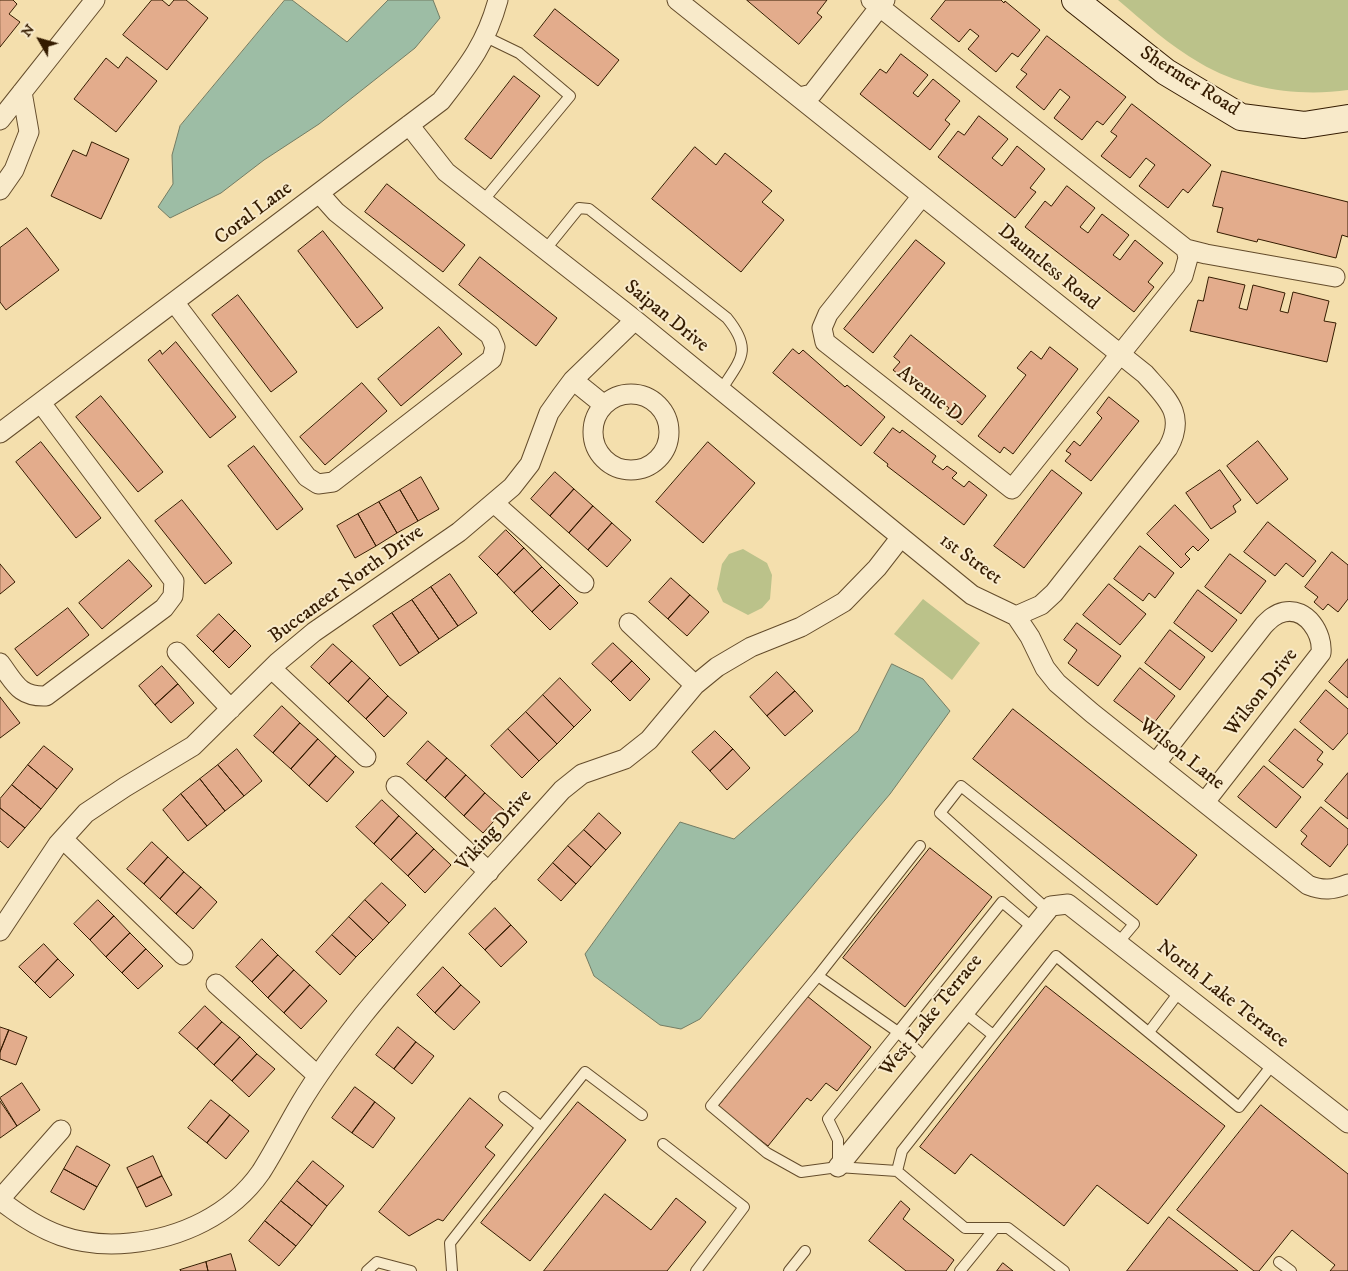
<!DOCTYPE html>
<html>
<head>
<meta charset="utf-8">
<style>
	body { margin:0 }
	#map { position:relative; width:1348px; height:1271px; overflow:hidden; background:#f4dfad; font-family:"IM FELL DW Pica",serif }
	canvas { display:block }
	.north { position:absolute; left:15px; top:15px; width:50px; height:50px; -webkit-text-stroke:4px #f8eaca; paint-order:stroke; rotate:308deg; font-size:14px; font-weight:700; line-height:20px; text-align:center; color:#341b00 }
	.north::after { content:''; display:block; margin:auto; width:18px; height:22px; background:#341b00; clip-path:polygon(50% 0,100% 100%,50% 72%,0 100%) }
</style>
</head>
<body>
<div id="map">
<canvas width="1348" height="1271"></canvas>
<div class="north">N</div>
</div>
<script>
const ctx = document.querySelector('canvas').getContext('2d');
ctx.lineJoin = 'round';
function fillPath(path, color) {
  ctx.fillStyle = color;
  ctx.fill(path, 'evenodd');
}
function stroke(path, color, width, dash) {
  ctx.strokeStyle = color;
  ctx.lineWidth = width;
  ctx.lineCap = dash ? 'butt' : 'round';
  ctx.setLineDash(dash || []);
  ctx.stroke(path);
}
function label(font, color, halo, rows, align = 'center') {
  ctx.font = font + ' "IM FELL DW Pica",serif';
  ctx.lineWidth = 4;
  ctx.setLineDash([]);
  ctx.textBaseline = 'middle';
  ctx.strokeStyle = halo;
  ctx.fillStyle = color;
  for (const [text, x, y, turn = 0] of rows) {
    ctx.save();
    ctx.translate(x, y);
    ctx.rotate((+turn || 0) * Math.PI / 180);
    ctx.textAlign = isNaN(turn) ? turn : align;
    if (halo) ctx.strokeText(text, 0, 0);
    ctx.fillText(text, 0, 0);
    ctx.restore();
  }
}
fillPath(new Path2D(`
	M1118 0H1348V90C1298 97 1244 89 1200 63 1170 46 1144 22 1118 0Z
	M743 549 767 563 772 575 770 599 762 608 748 615 723 602 717 589 722 564 729 554Z
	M923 599 980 643 952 680 894 634Z`), '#bbc28a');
const water = new Path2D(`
	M285 0H292L347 42 388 0H433L440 18 415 48 319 124 264 160 221 193 170 218 158 207 173 184 172 155 180 126Z
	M892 664 923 679 950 711 890 794 700 1019 681 1029 660 1025 594 976 585 954 680 822 734 839 858 731Z`);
fillPath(water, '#9dbda5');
stroke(water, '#737c63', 1);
const building = new Path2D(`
	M0 0H13L17 4 9 14 20 22 0 47Z
	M152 0H162L169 6 174 0H186L208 18 167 70 123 35Z
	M747 0H827L817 13 822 17 799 44Z
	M946 0H1001L1004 3 1005 1 1040 30 1018 57 1012 53 996 72 968 49 979 36 970 29 959 42 931 19Z
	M555 9 619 60 598 86 534 36Z
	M1047 36 1126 97 1103 125 1097 121 1082 140 1054 118 1070 97 1060 89 1044 110 1016 87 1027 74 1021 70Z
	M901 54 928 75 913 93 918 97 933 79 960 101 945 120 950 124 930 150 860 94 880 69 886 73Z
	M127 57 157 81 116 132 74 99 106 58 118 68Z
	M514 76 540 96 491 159 465 139Z
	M1132 104 1211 165 1188 193 1183 189 1168 208 1139 186 1155 165 1146 158 1130 178 1101 156 1117 136 1111 132Z
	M979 116 1008 139 992 158 1002 166 1017 146 1045 169 1030 188 1036 192 1015 218 938 157 958 131 964 135Z
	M92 142 129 159 101 219 51 196 73 150 86 156Z
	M695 147 716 165 725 153 772 191 762 202 784 220 741 272 652 199Z
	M1222 171 1348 202V237L1342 235 1336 258 1258 239 1257 242 1217 232 1223 208 1213 206Z
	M387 184 465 245 443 272 365 212Z
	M1067 186 1095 208 1080 227 1088 233 1102 214 1129 235 1113 255 1120 260 1135 240 1163 263 1148 282 1154 287 1134 312 1025 227 1045 201 1051 206Z
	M27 228 59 270 6 310 0 302V248Z
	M323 231 383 308 357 328 298 251Z
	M916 240 945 263 873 353 844 329Z
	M480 257 557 318 536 346 459 285Z
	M1209 277 1245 285 1239 308 1247 310 1253 285 1285 293 1280 311 1288 313 1293 292 1329 301 1324 321 1336 323 1327 362 1190 331 1198 300 1203 301Z
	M238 295 297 372 271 392 212 315Z
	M439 327 462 354 401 406 378 379Z
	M911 335 986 396 962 425 946 412 949 408 915 381 912 385 893 370 900 362 894 357Z
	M176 342 236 417 210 438 148 360 160 350 162 354Z
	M1050 347 1078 369 1013 454 1004 447 1000 453 978 436 1026 375 1017 368 1031 351 1041 359Z
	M793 349 799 354 803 350 845 387 847 385 885 417 861 446 773 373Z
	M362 383 387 411 325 465 300 437Z
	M101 396 163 472 138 492 76 417Z
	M1109 397 1139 421 1091 481 1065 461 1071 454 1066 451 1074 441 1080 446 1102 418 1097 413Z
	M893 428 900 433 902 430 936 456 932 462 943 470 947 466 957 473 952 478 964 487 969 481 987 495 964 525 887 466 888 464 874 453Z
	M1258 441 1288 479 1257 504 1227 466Z
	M41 442 101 518 76 538 16 462Z
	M708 442 755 483 703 543 656 502Z
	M254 446 303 509 277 530 228 466Z
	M1052 470 1082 493 1024 568 994 546Z
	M1220 470 1241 500 1233 506 1236 512 1211 529 1186 493Z
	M555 472 574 489 550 516 531 499Z
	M421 477 439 509 418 521 400 490Z
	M574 489 593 506 569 533 550 516Z
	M400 490 418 521 397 533 379 502Z
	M182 500 232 563 205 584 155 521Z
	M379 502 397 533 376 546 358 514Z
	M1175 505 1209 540 1198 551 1193 546 1185 554 1190 559 1181 568 1147 534Z
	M593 506 612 523 588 550 569 533Z
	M358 514 376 546 355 558 337 526Z
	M1268 522 1316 561 1303 577 1286 563 1275 576 1244 552Z
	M612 523 631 540 607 567 588 550Z
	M506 530 524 548 497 575 479 557Z
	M1140 546 1174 573 1155 598 1149 593 1143 601 1114 579Z
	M524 548 542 567 514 593 497 575Z
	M1332 552 1348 565V599L1338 612 1328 604 1323 610 1314 602 1318 597 1305 587Z
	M1230 554 1266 581 1241 614 1205 587Z
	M129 560 152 586 102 629 79 603Z
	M0 564 15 582 0 594Z
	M542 567 560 585 532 612 514 593Z
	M450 574 477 613 458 626 431 587Z
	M671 578 690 595 668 619 649 602Z
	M1109 584 1146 614 1120 645 1083 615Z
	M560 585 578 603 550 630 532 612Z
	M431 587 458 626 439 639 412 600Z
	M1198 590 1237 620 1212 652 1174 623Z
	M690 595 709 612 687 636 668 619Z
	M412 600 439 639 419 653 392 613Z
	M68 608 89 635 37 676 15 649Z
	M392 613 419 653 400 666 373 626Z
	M219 614 235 630 213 652 197 636Z
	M1077 623 1121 656 1098 686 1068 663 1077 650 1064 640Z
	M235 630 251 646 229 668 213 652Z
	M1170 630 1205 657 1180 690 1145 663Z
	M613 643 632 661 611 682 592 664Z
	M333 644 352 661 329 684 311 667Z
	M1348 659V698L1329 682Z
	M352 661 370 678 348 702 329 684Z
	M632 661 650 679 630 701 611 682Z
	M162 666 178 684 155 705 139 686Z
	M1140 668 1175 696 1150 728 1114 701Z
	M777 672 795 691 767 716 750 697Z
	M370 678 388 696 366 719 348 702Z
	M560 678 591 710 574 727 543 695Z
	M178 684 194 703 171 723 155 705Z
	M1326 690 1348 709V733L1333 750 1300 722Z
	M795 691 813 711 785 736 767 716Z
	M543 695 574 727 557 744 526 712Z
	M388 696 407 713 384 737 366 719Z
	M0 697 20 723 0 738Z
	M282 706 300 723 273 753 254 736Z
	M1013 709 1197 855 1157 905 973 759Z
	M526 712 557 744 539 761 508 729Z
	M300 723 318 739 291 769 273 753Z
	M508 729 539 761 522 778 491 746Z
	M1295 729 1323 752 1317 760 1323 764 1303 788 1269 761Z
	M715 731 733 749 710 771 692 752Z
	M318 739 336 756 309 786 291 769Z
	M428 741 447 758 426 781 407 764Z
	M44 746 73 769 57 789 28 765Z
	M237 749 262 781 244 796 218 765Z
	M733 749 750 768 727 790 710 771Z
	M336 756 354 772 327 802 309 786Z
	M447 758 466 775 445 798 426 781Z
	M28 765 57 789 41 809 12 785Z
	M218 765 244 796 225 811 200 779Z
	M1264 766 1301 797 1276 828 1238 797Z
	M1348 773V819L1325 801Z
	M466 775 485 793 464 816 445 798Z
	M200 779 225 811 207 826 181 794Z
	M12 785 41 809 25 828 0 808V799Z
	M485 793 504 810 483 833 464 816Z
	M181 794 207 826 188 841 163 810Z
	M382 800 399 816 374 844 356 827Z
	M1321 807 1348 829V844L1330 867 1301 844 1307 836 1301 831Z
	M0 808 25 828 8 848 0 841Z
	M599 813 621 833 606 850 584 830Z
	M399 816 417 833 391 860 374 844Z
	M584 830 606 850 591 867 568 846Z
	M417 833 434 849 408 876 391 860Z
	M152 842 168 857 144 884 127 869Z
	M568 846 591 867 576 884 553 863Z
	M930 848 992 897 905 1007 843 958Z
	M434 849 451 865 425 893 408 876Z
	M168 857 184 872 160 899 144 884Z
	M553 863 576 884 561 901 538 880Z
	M184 872 201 887 176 914 160 899Z
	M382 883 406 905 389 923 365 900Z
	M201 887 217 902 193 929 176 914Z
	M98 900 114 916 90 940 74 924Z
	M365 900 389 923 373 940 349 917Z
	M495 908 511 925 485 950 469 934Z
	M114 916 130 933 106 957 90 940Z
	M349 917 373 940 356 957 332 935Z
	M511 925 527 942 501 967 485 950Z
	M130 933 146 949 122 973 106 957Z
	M332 935 356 957 340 975 316 952Z
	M262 939 278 955 252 982 236 967Z
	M44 944 58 959 35 983 19 967Z
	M146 949 163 966 138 989 122 973Z
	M278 955 294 970 268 998 252 982Z
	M58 959 74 975 50 998 35 983Z
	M443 967 461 985 435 1013 417 995Z
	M294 970 310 985 284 1013 268 998Z
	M310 985 327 1001 301 1029 284 1013Z
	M461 985 480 1002 454 1030 435 1013Z
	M1046 986 1225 1126 1148 1224 1097 1185 1064 1226 971 1154 955 1174 920 1147Z
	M807 996 871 1047 837 1091 826 1083 811 1101 807 1098 768 1146 718 1107Z
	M205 1006 222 1022 197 1049 179 1033Z
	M222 1022 240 1037 214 1065 197 1049Z
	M0 1027 9 1030 0 1052Z
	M398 1027 416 1042 394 1069 376 1055Z
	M9 1030 27 1037 16 1065 0 1059V1052Z
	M240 1037 257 1054 232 1081 214 1065Z
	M416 1042 434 1056 412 1084 394 1069Z
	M257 1054 275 1069 249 1097 232 1081Z
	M22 1083 40 1110 17 1126 0 1098Z
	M355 1087 375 1102 352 1133 332 1118Z
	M470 1098 503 1125 485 1147 495 1155 443 1221 438 1219 409 1236 379 1212Z
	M211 1100 230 1115 207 1143 188 1128Z
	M0 1101 17 1126 0 1138Z
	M375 1102 395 1118 373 1148 352 1133Z
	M578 1102 626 1140 530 1261 481 1223Z
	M1261 1105 1348 1174V1271H1330L1335 1265 1292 1230 1259 1271H1254L1177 1210Z
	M230 1115 249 1131 226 1159 207 1143Z
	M77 1146 110 1165 97 1187 64 1169Z
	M153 1156 162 1176 137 1188 127 1168Z
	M313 1161 344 1186 327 1206 297 1181Z
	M64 1169 97 1187 84 1210 51 1192Z
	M162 1176 172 1195 146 1207 137 1188Z
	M297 1181 327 1206 312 1226 281 1201Z
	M605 1194 651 1230 676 1198 706 1222 667 1271H544Z
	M281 1201 312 1226 296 1246 265 1221Z
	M901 1201 910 1209 903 1219 954 1260 946 1271H906L869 1241Z
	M1169 1217 1238 1271H1127Z
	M265 1221 296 1246 279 1266 249 1241Z
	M231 1254 236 1271H208L206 1262Z
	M206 1262 208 1271H181L180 1270Z
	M1003 1263 1013 1271H997Z`);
fillPath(building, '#e3ac8c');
stroke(building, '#341b00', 1);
const lane = new Path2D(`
	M483 201 570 96 519 53 486 37
	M545 250 579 208 589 209 727 318C753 350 741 359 721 390
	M1048 910 940 813 961 786 1134 924 1118 943
	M818 976 920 846
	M964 1012 993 1035
	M1149 1032 1180 991
	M926 1059 898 1032 1002 902 1033 928
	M541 1127 585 1072 642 1115
	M663 1144 744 1207 696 1271
	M838 1164V1140L828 1119 898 1032 818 976 711 1106 767 1153 801 1172 838 1167 897 1171 965 1228H1008L1064 1271
	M897 1171 902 1151 1056 956 1239 1107 1273 1064
	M1279 1262 1291 1271
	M367 1271 377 1262 411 1271
	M452 1271 450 1243 541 1127 504 1097
	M789 1271 805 1251
	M960 1271 995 1228`);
const street = new Path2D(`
	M677 0 1145 374C1166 398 1187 414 1168 448L1054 593 1041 605 1016 616
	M871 0 1186 249 1206 254 1335 277
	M800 97 812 94 885 0
	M0 120 95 0
	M409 125 446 172 635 320 972 595 1016 616 1030 637 1045 668 1057 683 1092 713 1308 885C1323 891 1333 890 1348 884
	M0 190 14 170 29 132 22 92
	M922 196 828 314 822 328 825 342 1012 489 1183 276 1188 258 1186 249
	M174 302 307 477 318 484 333 482 492 359 495 347 490 335 336 212 319 193
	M573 380 604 405
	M593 432a38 38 0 1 1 76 0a38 38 0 1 1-76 0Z
	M0 433 441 101C468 66 486 44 498 0
	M494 503 584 583
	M629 623 695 685
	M177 652 231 709
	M0 663C15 683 19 697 46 696L164 608 173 596 174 581 41 403
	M272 669 366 757
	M1156 763 1264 625C1270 619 1275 614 1284 612 1307 607 1323 634 1321 653L1205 802
	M396 786 489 872
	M63 839 183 955
	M0 931 58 844 86 813 125 787 193 746 278 662 314 632 459 532 512 487 530 464 549 413 561 396 573 380 635 320
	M216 984 318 1076
	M838 1167 1051 906 1068 904 1348 1123
	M0 1199 61 1130
	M0 1200C42 1233 77 1248 130 1243 181 1238 231 1215 261 1172 275 1150 287 1126 300 1104 319 1072 341 1043 364 1014 427 937 496 864 562 790L582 774 625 759 649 740 695 685 717 667 751 647 801 627 844 602 877 568 901 537`);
const secondary = new Path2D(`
	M1075 0 1166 72 1241 117 1304 125 1348 118`);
stroke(lane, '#644c2b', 12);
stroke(street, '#644c2b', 21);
stroke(secondary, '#341b00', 28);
stroke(lane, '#f8eaca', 10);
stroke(street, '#f8eaca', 19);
stroke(secondary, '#f8eaca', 26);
label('20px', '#341b00', '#f8eaca', [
	["Shermer Road",1189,82,32],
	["Coral Lane",254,214,-37],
	["Dauntless Road",1048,268,39],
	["Saipan Drive",666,317,39],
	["Avenue D",929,395,38],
	["1st Street",970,560,36],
	["Buccaneer North Drive",347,585,-36],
	["Wilson Drive",1262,693,-52],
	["Wilson Lane",1181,755,38],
	["Viking Drive",495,831,-48],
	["North Lake Terrace",1222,995,38],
	["West Lake Terrace",932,1016,-51]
]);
</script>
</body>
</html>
